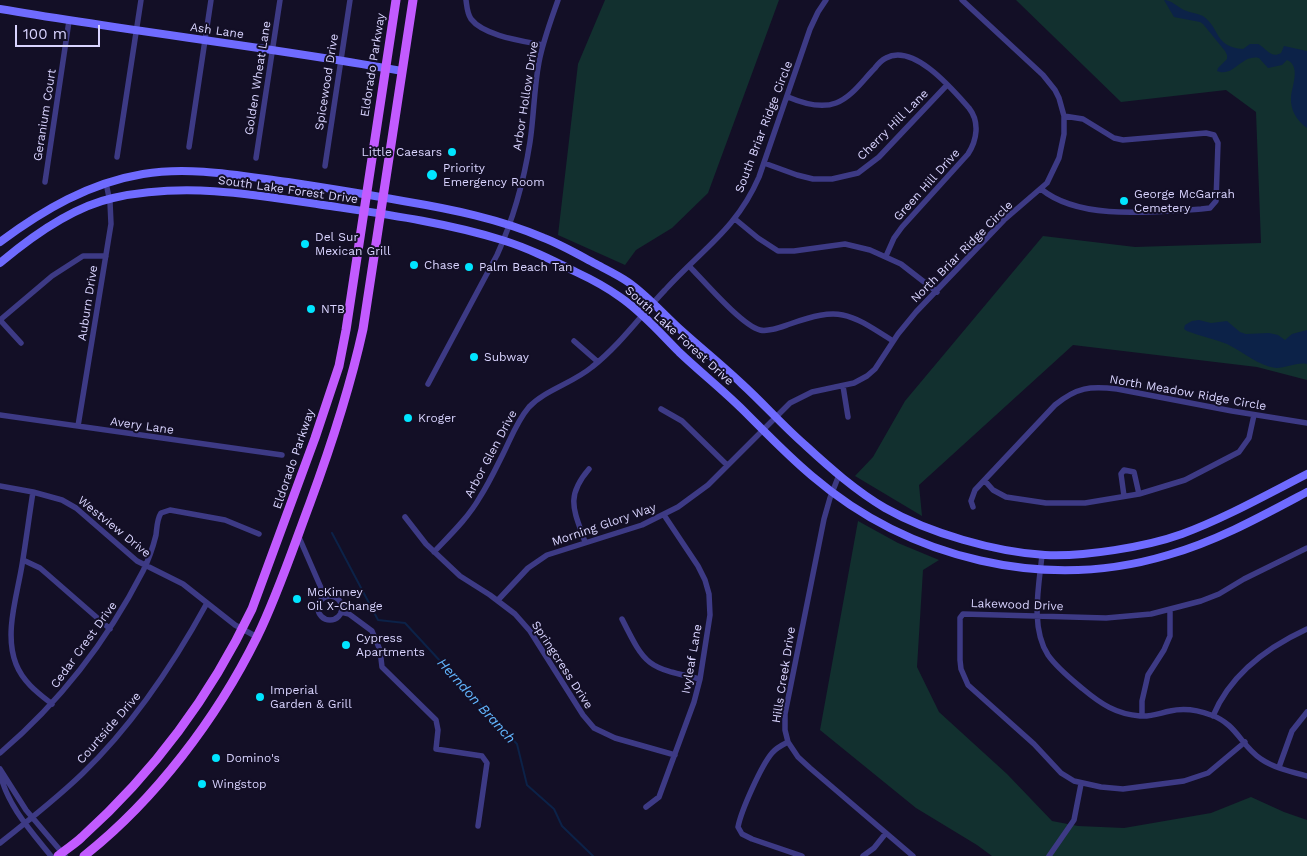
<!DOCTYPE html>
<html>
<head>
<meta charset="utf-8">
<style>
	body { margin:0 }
	#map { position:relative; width:1307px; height:856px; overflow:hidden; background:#130f26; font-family:"Work Sans",sans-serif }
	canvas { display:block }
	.scale { position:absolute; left:15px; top:25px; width:85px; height:22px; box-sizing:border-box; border:2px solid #d9d4ff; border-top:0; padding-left:6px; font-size:15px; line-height:18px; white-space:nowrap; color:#d9d4ff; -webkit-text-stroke:4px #130f26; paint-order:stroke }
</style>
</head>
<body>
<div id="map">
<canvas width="1307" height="856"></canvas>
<div class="scale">100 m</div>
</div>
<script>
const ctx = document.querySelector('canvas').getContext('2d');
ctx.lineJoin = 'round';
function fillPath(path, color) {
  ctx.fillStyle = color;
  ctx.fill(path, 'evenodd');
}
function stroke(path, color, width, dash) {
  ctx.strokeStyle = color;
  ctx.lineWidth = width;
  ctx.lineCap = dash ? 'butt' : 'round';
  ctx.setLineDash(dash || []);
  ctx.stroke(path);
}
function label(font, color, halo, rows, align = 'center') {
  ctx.font = font + ' "Work Sans",sans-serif';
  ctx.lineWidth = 4;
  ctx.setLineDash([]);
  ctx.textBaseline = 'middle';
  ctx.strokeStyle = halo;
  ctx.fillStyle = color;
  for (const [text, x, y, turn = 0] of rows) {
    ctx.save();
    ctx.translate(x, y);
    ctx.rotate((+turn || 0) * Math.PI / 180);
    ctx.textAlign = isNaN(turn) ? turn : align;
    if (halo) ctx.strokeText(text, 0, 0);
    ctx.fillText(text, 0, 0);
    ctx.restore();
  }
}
fillPath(new Path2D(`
	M605 0H779L708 193 672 228 636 250 625 265 558 235 578 64Z
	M1016 0H1307V380L1257 367 1073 345 919 485 922 516 855 476 873 457 905 401 1043 236 1135 247 1261 243 1256 112 1226 90 1121 102Z
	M858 521 898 543 939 560 923 570 917 667 939 712 1007 774 1052 821 1078 826 1124 828 1211 813 1251 797 1284 812 1307 820V856H992L977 845 916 808 820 730Z`), '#12302f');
fillPath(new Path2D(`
	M1164 0C1171 0 1178 7 1184 10 1190 13 1197 13 1203 16 1221 29 1214 47 1243 49L1250 44H1258C1266 48 1271 59 1281 53L1284 46 1307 51V128C1297 121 1290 110 1291 97 1292 86 1301 66 1287 60L1282 65 1268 68 1259 58C1241 54 1234 78 1217 71L1218 68 1227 59V55L1225 51 1203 24 1200 22 1174 17Z
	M1199 320 1211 323 1227 321 1240 332 1246 334 1269 333 1278 335 1285 340 1292 334 1307 330V364C1296 362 1287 368 1276 368 1259 366 1243 352 1227 344 1214 339 1200 336 1187 331L1184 329 1185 325 1192 321Z`), '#0c2248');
stroke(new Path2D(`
	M332 533 378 620 405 623 478 702 517 744 527 785 554 809 562 826 593 856`), '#0c2248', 2);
stroke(new Path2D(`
	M466 0C467 7 467 13 471 19 484 36 523 41 543 45
	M788 97C802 103 820 109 836 103 852 97 863 80 875 68 878 64 882 60 886 58 914 43 953 90 969 108 980 122 977 140 968 154L902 227 894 238 886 256
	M189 147 211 0
	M117 157 141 0
	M256 158 280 0
	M764 163 797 175 813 179H832L858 173 879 157 947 85
	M325 166 350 0
	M45 182 69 21
	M1041 189C1080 221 1153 212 1201 209L1210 208 1216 201 1218 143 1214 135 1206 133 1123 140 1114 138 1083 119 1064 116
	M735 219 758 238 778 251H794L845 244 870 250 901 264 937 292
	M689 266C703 280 742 326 760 330 769 332 781 327 790 324 841 306 849 313 893 341
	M0 320 52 276 83 256H106
	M0 320 21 343
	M574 341 598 362
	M428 384 497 255C513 220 524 180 530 142 534 115 534 88 539 62 543 41 551 20 558 0
	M843 386 848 417
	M661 409 682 421 727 465
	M0 415 282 455
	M78 426 111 224 110 202 106 183
	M839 475 830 498 824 519 785 714V730L788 742 798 757 810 768 913 856
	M985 481 993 490 1006 497 1046 503H1085L1139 494 1185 480 1239 452 1249 438 1254 415
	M0 486 33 492 62 500 76 508 137 561 183 584 235 625 257 637
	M33 492C29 517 26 541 22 565 17 596 4 634 16 664 23 682 38 693 52 704
	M1124 496 1121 474 1124 470 1134 472 1139 494
	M973 507 971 501 975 490 1055 405C1077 387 1090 386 1117 389L1232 411 1307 423
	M405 517 426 544 460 576 490 595 515 614 530 631 583 715 594 728 615 738 675 755
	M298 535 325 597
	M585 542C574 510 565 497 589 469
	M434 552C450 535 468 518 480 497 489 483 496 468 503 454 511 438 517 421 529 407 545 390 573 383 592 367 620 345 641 315 665 290 702 249 736 230 759 177L810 29 818 12 826 0
	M1042 555C1039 586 1030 627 1048 655 1057 668 1071 679 1083 689 1101 704 1116 714 1140 716 1151 717 1160 713 1170 711 1183 708 1198 710 1211 715 1237 724 1241 746 1261 759 1274 768 1292 772 1307 776
	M23 560 40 568 47 574 110 629
	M318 608a12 12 0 1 1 24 0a12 12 0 1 1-24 0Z
	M498 600 528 568 547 555 642 525 678 507 708 485 790 403 812 392 854 383 867 376 875 369 898 334 916 312 1004 220 1047 183 1059 158 1064 134V116L1059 98 1055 90 1043 75 962 0
	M341 612 349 614 372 631 380 650 382 667 436 720 438 730 436 749 482 756 487 763 478 826
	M622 619C646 667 647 667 700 679
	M1142 716V701L1148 675 1164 650 1170 636V610
	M1213 716C1230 675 1268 647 1307 629
	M788 742C782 745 776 748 772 753 761 766 741 811 738 827L742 834 752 839 802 856
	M1245 742 1208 773 1184 781 1123 789 1101 787 1074 781 1061 773 1034 744 968 685 961 669 960 660V618L963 614 1106 618 1151 614 1201 601 1219 594 1244 579 1307 548
	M0 753C60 702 107 641 143 571 149 559 153 547 156 535 157 527 157 519 161 513L170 510 225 520 259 534
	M1279 767 1292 731 1307 712
	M0 769 26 810 65 856
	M0 773C7 805 31 831 51 856
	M646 807 659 797 694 702 700 679 710 615 709 594 705 580 698 566 664 515
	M0 843C28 821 56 799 82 774 133 725 173 665 207 603
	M863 856 874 848 886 833
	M1049 856 1074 820 1081 784`), '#3d3a85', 5.5);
stroke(new Path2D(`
	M0 9C134 32 269 47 402 71
	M0 242C43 210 89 183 143 174 191 166 241 176 288 182 327 188 365 194 403 201 451 209 500 219 544 238 562 245 579 255 596 264 607 270 618 275 628 282 648 296 664 315 682 331 702 349 723 366 742 384 764 404 783 426 805 445 830 468 856 491 885 508 929 533 995 552 1045 555 1083 557 1146 547 1182 534 1225 518 1266 495 1307 474
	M0 263C32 236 72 207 113 198 183 182 253 194 323 205 383 214 444 222 502 240 528 248 552 260 576 272 591 279 606 287 620 297 642 312 660 333 679 352 700 372 723 390 744 411 766 433 788 456 812 476 909 559 1045 592 1168 555 1217 541 1262 516 1307 492`), '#6f6bff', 8);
stroke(new Path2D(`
	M58 856C66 849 75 844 82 837 153 773 211 695 252 609L315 438 339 366 346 330 396 0
	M84 856C155 800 217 718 257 637 278 594 293 548 310 503 331 446 350 388 363 329L413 0`), '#c25bff', 9);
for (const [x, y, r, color] of [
	[452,152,5,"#00e5ff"],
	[432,175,6,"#00e5ff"],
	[1124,201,5,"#00e5ff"],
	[305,244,5,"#00e5ff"],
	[414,265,5,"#00e5ff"],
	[469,267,5,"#00e5ff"],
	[311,309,5,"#00e5ff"],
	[474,357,5,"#00e5ff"],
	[408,418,5,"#00e5ff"],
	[297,599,5,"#00e5ff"],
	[346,645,5,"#00e5ff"],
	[260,697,5,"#00e5ff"],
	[216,758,5,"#00e5ff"],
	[202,784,5,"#00e5ff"]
]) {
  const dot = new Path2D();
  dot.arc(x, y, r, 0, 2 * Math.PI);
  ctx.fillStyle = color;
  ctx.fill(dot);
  stroke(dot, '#130f26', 2);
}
label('12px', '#d9d4ff', '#130f26', [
	["Ash Lane",217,31,8],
	["Eldorado Parkway",373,65,-81],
	["Golden Wheat Lane",258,78,-81],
	["Spicewood Drive",327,82,-81],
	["Arbor Hollow Drive",526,96,-81],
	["Geranium Court",45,115,-81],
	["Cherry Hill Lane",893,125,-45],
	["South Briar Ridge Circle",764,127,-69],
	["Green Hill Drive",927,185,-48],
	["South Lake Forest Drive",288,190,8],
	["North Briar Ridge Circle",962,252,-45],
	["Auburn Drive",88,303,-81],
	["South Lake Forest Drive",679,336,42],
	["North Meadow Ridge Circle",1188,393,10],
	["Avery Lane",142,426,8],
	["Arbor Glen Drive",491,454,-62],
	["Eldorado Parkway",294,459,-71],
	["Morning Glory Way",604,525,-19],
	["Westview Drive",114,527,39],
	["Lakewood Drive",1017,605,2],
	["Cedar Crest Drive",84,645,-54],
	["Ivyleaf Lane",692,659,-80],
	["Springcress Drive",562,665,57],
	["Hills Creek Drive",784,675,-81],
	["Courtside Drive",109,728,-49]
]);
label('12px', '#d9d4ff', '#130f26', [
	["Little Caesars",442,152,"right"],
	["Priority",443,168],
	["Emergency Room",443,182],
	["George McGarrah",1134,194],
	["Cemetery",1134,208],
	["Del Sur",315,237],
	["Mexican Grill",315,251],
	["Chase",424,265],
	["Palm Beach Tan",479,267],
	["NTB",321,309],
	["Subway",484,357],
	["Kroger",418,418],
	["McKinney",307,592],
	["Oil X-Change",307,606],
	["Cypress",356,638],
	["Apartments",356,652],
	["Imperial",270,690],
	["Garden & Grill",270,704],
	["Domino's",226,758],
	["Wingstop",212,784]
], 'left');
label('italic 14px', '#62b6ff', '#130f26', [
	["Herndon Branch",476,701,48]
]);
</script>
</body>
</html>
